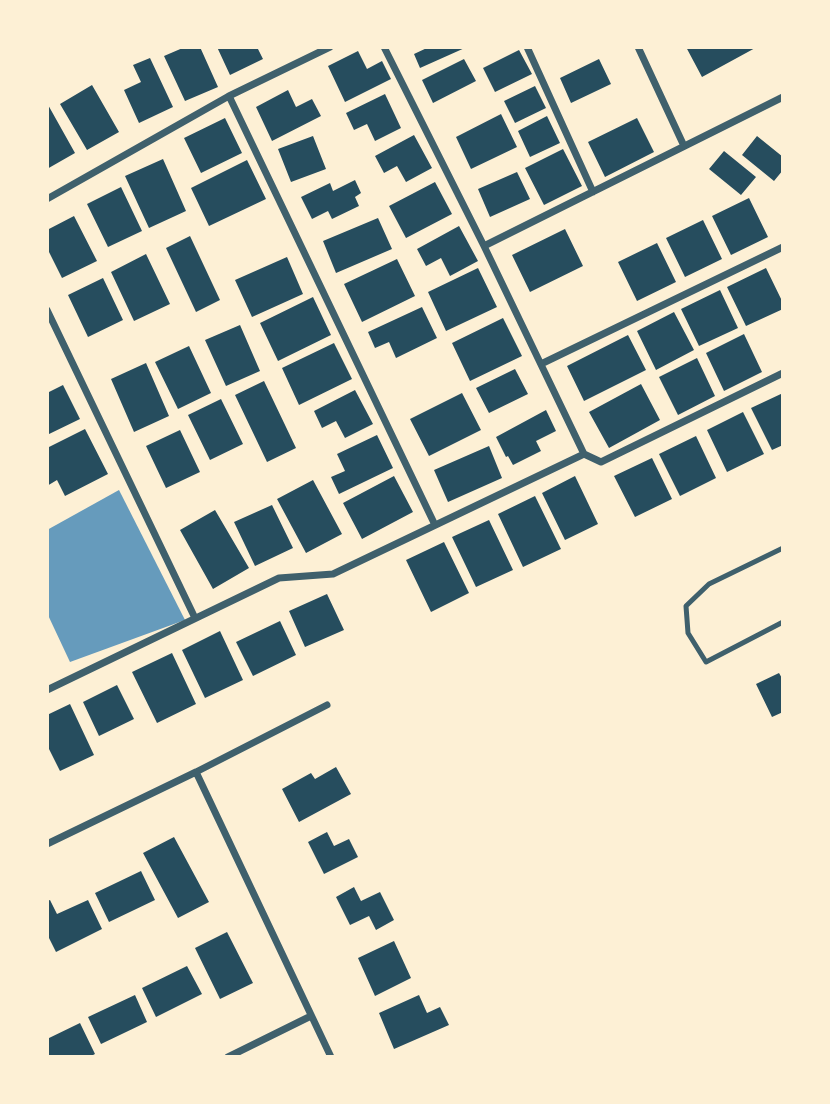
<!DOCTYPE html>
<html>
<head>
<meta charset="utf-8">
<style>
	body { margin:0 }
	#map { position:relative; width:830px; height:1104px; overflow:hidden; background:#fdf0d5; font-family:Karla,sans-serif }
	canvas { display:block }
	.frame { position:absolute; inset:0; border:49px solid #fdf0d5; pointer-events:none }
</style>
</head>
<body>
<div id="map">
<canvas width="830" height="1104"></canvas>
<div class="frame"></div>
</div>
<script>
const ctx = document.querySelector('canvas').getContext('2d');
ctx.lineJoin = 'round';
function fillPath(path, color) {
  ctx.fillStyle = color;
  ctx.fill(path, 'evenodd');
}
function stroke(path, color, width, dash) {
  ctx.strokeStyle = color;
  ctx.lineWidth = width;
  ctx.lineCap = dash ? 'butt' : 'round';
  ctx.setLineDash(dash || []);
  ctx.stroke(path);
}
fillPath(new Path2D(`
	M119 490 185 620 70 662 47 613V530Z`), '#669bbc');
fillPath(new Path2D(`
	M185 47H200L218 87 185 101 164 56Z
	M217 47H257L263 59 230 75Z
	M429 47H467L420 68 414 54Z
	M686 47H757L702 77Z
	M519 50 532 74 495 92 483 68Z
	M358 51 367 69 382 61 391 79 345 102 328 66Z
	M150 58 173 107 139 123 124 90 141 82 133 65Z
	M464 59 476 81 433 103 422 80Z
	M599 59 611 84 571 103 560 78Z
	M92 85 119 132 87 150 60 104Z
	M535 86 546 108 515 123 504 101Z
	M288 90 296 107 312 99 321 116 272 141 256 107Z
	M385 94 401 128 375 141 367 124 354 130 346 113Z
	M47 103 75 153 47 169Z
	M501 114 517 147 471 169 456 137Z
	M547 116 560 143 530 157 518 131Z
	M225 118 242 153 201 173 184 138Z
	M637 118 654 152 605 177 588 142Z
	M414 135 432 168 406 182 397 166 384 173 375 156Z
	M313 136 326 169 291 182 278 149Z
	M757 136 783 157V170L774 181 742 155Z
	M563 149 582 186 544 205 525 168Z
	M724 151 756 177 741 195 709 169Z
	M163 159 186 211 149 228 125 176Z
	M247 160 266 199 209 226 191 188Z
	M517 172 530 199 490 217 478 189Z
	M355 180 361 193 355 197 359 206 332 219 328 211 312 219 301 197 330 183 333 191Z
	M435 182 452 214 406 238 389 206Z
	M121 187 142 231 108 247 87 204Z
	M749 198 768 237 731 255 712 216Z
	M74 216 97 261 62 278 47 248V230Z
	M378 218 392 249 336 273 323 241Z
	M703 220 722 259 685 277 666 238Z
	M459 226 478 261 450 276 441 258 426 266 417 249Z
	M565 229 583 266 530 292 512 255Z
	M190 236 220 300 196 312 166 248Z
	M657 243 676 282 637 301 618 262Z
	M146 254 170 304 134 321 111 272Z
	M287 257 303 294 252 317 235 280Z
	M397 259 415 296 362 322 344 284Z
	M478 268 497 307 446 331 428 292Z
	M766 268 783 303V309L746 326 727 287Z
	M103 278 123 320 88 337 68 295Z
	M720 290 738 328 699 346 681 309Z
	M313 297 331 335 278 361 260 323Z
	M422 307 437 338 396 358 389 342 375 348 368 332Z
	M674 312 694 350 656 370 637 331Z
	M503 318 522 356 470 381 452 343Z
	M240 325 260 371 226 386 205 340Z
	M744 334 762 372 724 391 706 353Z
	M628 335 646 370 584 401 567 366Z
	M334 343 352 379 299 405 282 368Z
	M189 346 211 393 178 409 155 362Z
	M697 358 715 396 678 415 659 377Z
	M146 363 169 416 134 432 111 379Z
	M515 369 528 394 489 413 476 388Z
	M264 381 296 448 267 462 235 395Z
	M641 384 660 420 609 448 589 412Z
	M63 385 80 419 47 435V393Z
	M355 390 373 424 345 438 336 421 322 428 314 411Z
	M462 393 481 430 429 456 410 419Z
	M783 393V445L772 450 751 408Z
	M221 399 243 444 210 460 188 415Z
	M546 410 556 431 536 441 541 451 513 465 508 456 506 457 496 437Z
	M743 412 764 454 727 472 707 430Z
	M85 429 108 474 65 496 57 480 47 486V448Z
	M180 430 200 472 166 488 146 446Z
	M377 435 393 468 339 494 331 477 345 471 337 454Z
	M696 436 716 478 680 496 659 454Z
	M489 446 502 478 448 502 434 470Z
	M652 458 672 499 635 517 614 476Z
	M394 476 413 512 362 539 343 503Z
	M575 476 598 524 565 540 542 493Z
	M313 480 342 534 306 553 277 499Z
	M535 496 561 549 523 567 498 514Z
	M272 505 293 548 255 566 234 522Z
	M215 510 249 568 213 589 180 530Z
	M489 520 513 570 476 587 452 537Z
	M444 542 469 593 431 612 406 560Z
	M327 594 344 630 305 647 289 611Z
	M280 621 296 655 253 676 236 642Z
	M220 631 243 680 205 698 182 650Z
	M172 653 196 704 157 723 132 672Z
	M779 673 783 680V712L772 717 756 684Z
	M117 685 134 719 99 736 83 702Z
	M70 704 94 755 60 771 47 745V715Z
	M336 767 351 794 299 822 282 789 311 773 315 779Z
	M327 832 334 846 349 839 358 857 324 874 308 842Z
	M174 837 209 902 178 918 143 853Z
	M141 871 155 900 109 922 95 893Z
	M354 887 361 901 380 892 394 920 376 930 369 916 350 925 336 897Z
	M50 900 57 914 88 900 102 929 56 952 47 934V901Z
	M227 932 253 983 220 999 195 948Z
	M394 941 411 978 375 996 358 958Z
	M187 966 202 994 156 1017 142 988Z
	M135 995 147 1022 101 1044 88 1017Z
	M419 995 427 1013 440 1007 449 1025 394 1049 379 1013Z
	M80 1023 95 1054 89 1057H47V1039Z`), '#264d5e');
stroke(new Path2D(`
	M783 548 709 584 686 606 688 633 706 662 783 622`), '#3f606c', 5);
stroke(new Path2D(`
	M384 47 484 246 584 454
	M527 47 593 192
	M638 47 684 146
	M229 96 435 525
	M47 199 229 96 330 47
	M484 246 783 97
	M47 310 195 618
	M541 364 783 247
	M584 454 601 462 783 373
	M47 690 279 578 333 574 584 454
	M196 772 331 1057
	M47 844 196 772 327 705
	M228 1057 311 1016`), '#3f606c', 7);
</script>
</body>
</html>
